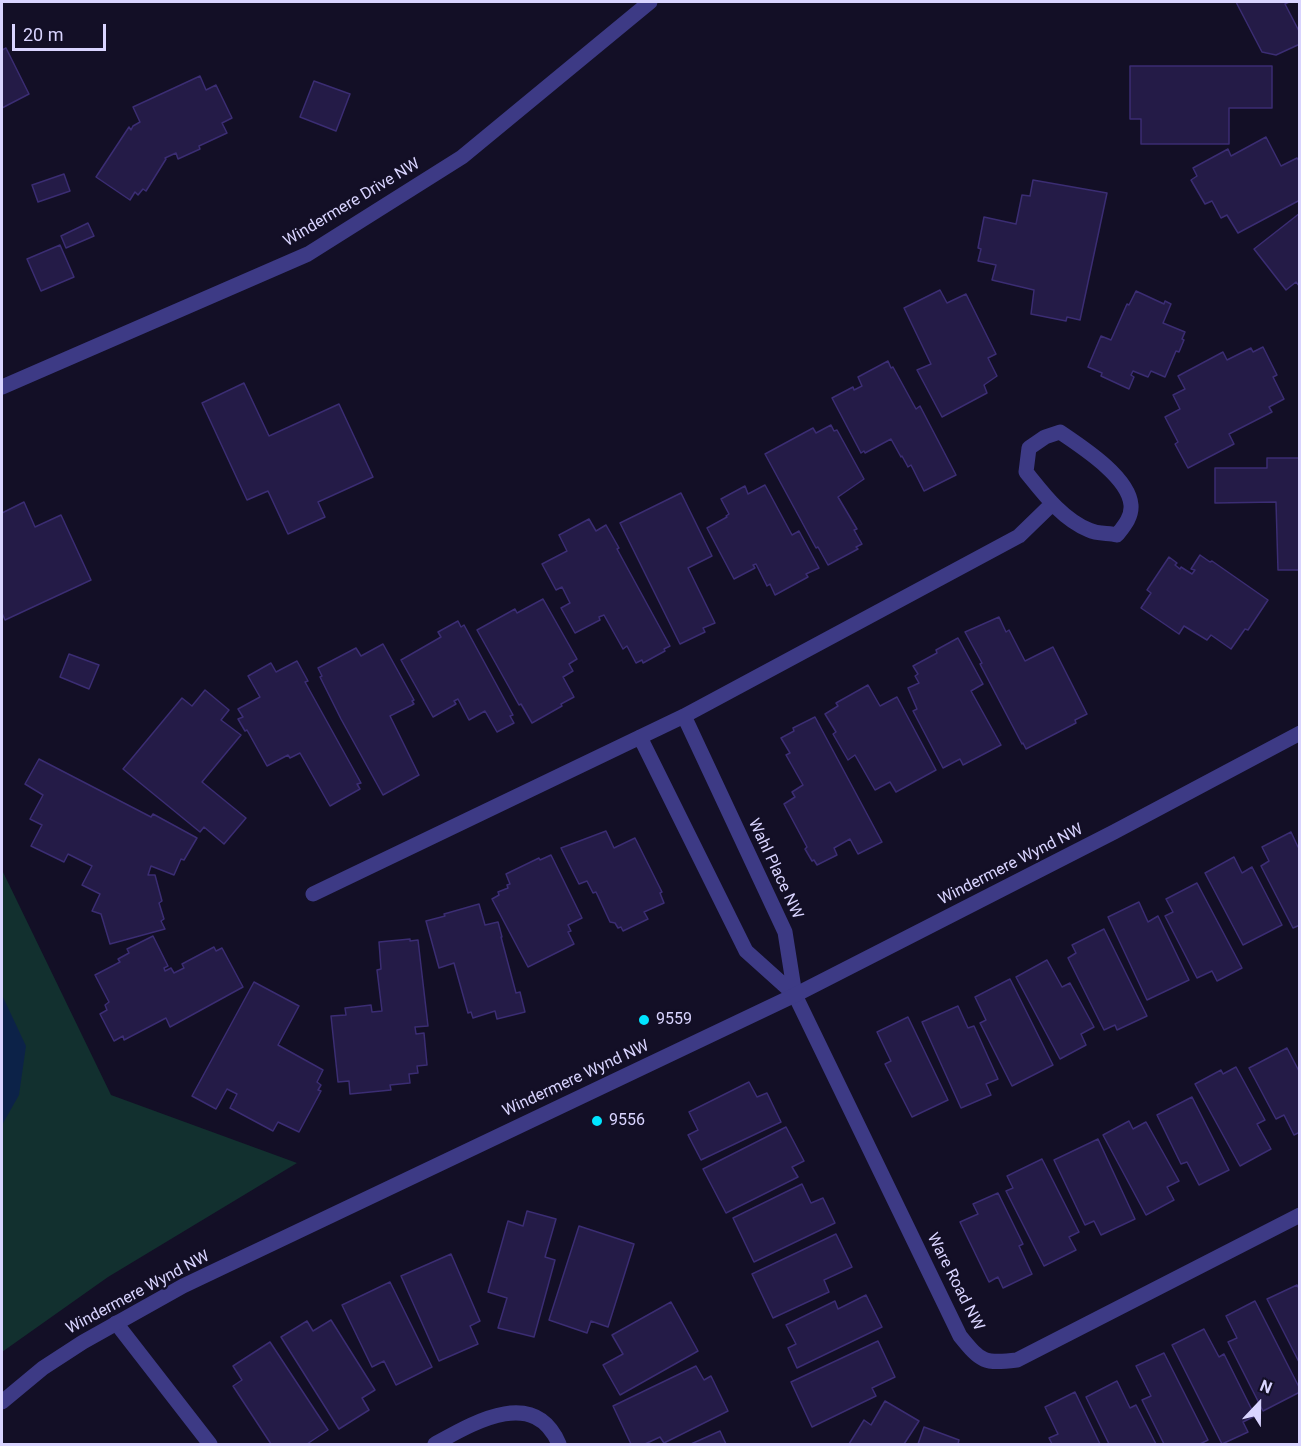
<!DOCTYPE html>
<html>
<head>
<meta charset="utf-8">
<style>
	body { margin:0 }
	#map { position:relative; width:1301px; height:1446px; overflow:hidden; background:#130f26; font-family:Roboto,sans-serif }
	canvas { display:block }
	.frame { position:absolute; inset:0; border:3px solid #d9d4ff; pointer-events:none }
	.north { position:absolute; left:1229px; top:1374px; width:60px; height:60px; -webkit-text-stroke:4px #130f26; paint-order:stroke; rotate:22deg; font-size:16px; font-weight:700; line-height:24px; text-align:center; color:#d9d4ff }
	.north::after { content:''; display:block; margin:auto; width:21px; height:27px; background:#d9d4ff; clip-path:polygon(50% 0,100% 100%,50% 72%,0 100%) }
	.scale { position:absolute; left:12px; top:24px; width:94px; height:27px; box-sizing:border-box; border:3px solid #d9d4ff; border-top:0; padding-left:8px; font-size:18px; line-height:21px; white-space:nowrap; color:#d9d4ff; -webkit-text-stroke:4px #130f26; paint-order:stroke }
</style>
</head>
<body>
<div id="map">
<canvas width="1301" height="1446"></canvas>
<div class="frame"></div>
<div class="north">N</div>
<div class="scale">20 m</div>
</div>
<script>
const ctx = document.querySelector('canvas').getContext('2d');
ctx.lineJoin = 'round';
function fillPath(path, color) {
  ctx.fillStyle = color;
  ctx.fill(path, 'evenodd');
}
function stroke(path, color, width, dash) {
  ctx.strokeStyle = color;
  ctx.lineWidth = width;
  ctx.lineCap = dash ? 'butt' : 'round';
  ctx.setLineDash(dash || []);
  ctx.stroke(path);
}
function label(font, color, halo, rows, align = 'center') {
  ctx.font = font + ' Roboto,sans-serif';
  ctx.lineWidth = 4.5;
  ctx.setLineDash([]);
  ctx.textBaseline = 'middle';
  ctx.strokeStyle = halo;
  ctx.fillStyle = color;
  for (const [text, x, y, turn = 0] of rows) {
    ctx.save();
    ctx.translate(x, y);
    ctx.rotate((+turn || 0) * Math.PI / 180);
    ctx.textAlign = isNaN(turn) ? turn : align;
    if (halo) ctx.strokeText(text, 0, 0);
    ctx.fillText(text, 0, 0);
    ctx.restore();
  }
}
fillPath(new Path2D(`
	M2 870 111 1095 297 1163 108 1277 2 1352Z`), '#12302f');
fillPath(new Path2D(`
	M2 995 26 1046 19 1095 2 1125Z`), '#0c2248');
const building = new Path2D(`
	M1236 2H1289L1285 4 1300 33V44L1276 55 1262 52Z
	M6 48 29 94 2 108V50Z
	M1130 66H1272V108H1229V144H1141V119H1130Z
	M200 76 206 90 216 85 232 118 222 123 227 133 199 146 200 149 178 159 176 153 165 158 166 159 146 191 143 189 138 195 135 192 130 200 96 177 129 127 131 130 133 126 140 122 133 107Z
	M314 81 350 94 336 131 300 117Z
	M1266 137 1281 166 1297 158 1300 162V200L1238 233 1227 215 1221 218 1212 201 1205 204 1191 180 1197 176 1193 168 1228 149 1231 156Z
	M64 174 70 191 38 202 32 185Z
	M1033 180 1107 193 1080 320 1067 317 1066 321 1031 314 1034 290 992 280 996 265 978 261 981 249 978 248 984 217 1016 224 1022 195 1030 196Z
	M1300 213V287L1296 282 1286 290 1254 249Z
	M88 223 94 236 66 248 61 236Z
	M60 245 74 277 41 291 27 259Z
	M940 290 947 303 966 294 996 354 988 358 997 376 984 385 987 393 942 417 917 370 931 364 904 308Z
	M1136 291 1164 304 1165 301 1171 304 1163 323 1185 332 1182 339 1184 340 1179 352 1176 351 1165 377 1151 371 1148 377 1133 371 1131 375 1134 377 1129 389 1101 376 1102 373 1088 367 1101 336 1111 340 1127 304 1129 305Z
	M1263 347 1277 375 1273 377 1284 399 1269 407 1272 412 1229 434 1234 444 1188 468 1175 444 1178 442 1165 417 1180 409 1173 395 1185 389 1178 376 1223 352 1227 360 1251 348 1253 352Z
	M888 361 891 368 893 367 916 409 920 406 956 475 924 491 911 465 908 467 902 456 901 457 891 439 865 453 864 451 861 453 832 398 853 387 854 390 862 386 858 377Z
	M244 383 269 436 339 404 373 477 318 502 325 517 288 534 268 491 247 500 202 403Z
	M831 425 834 431 837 430 864 479 838 497 857 529 854 530 862 544 856 547 858 549 828 565 818 547 816 548 765 454 813 428 816 433Z
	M1267 458H1300V570H1278L1276 502 1215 503V468H1267Z
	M765 485 792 535 799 531 819 568 806 574 808 577 775 595 770 584 767 586 756 564 753 565 755 568 734 579 707 528 727 517 726 516 729 514 721 499 745 486 748 494Z
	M681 493 712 556 688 568 715 623 703 628 705 632 680 644 620 523Z
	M24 502 35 527 61 515 91 580 5 620 2 613V513Z
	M589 519 596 531 606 525 619 548 617 549 670 646 664 649 665 651 643 663 642 660 636 663 627 646 623 649 604 615 599 617 600 620 575 633 561 608 570 603 562 587 556 590 542 564 567 551 559 535Z
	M1200 555 1210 562 1212 561 1268 600 1248 630 1245 629 1231 649 1211 635 1207 640 1184 626 1179 634 1141 608 1151 593 1147 590 1169 557 1177 563 1175 565 1180 569 1181 567 1192 574 1195 570 1191 569Z
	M543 599 577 659 569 664 573 671 563 677 574 697 561 704 562 706 532 723 521 704 519 705 477 630 515 609 517 613Z
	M999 617 1006 632 1009 630 1025 661 1053 647 1087 714 1075 720 1076 723 1026 749 1023 743 1022 744 980 664 982 663 965 632Z
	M458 621 461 627 464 625 513 715 510 716 514 723 497 732 485 711 469 720 458 699 454 701 456 704 433 717 401 660 441 637 438 632Z
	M958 638 983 684 971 691 1001 745 963 765 960 759 943 768 913 711 917 709 908 688 919 683 915 676 918 674 913 666 937 653 936 650Z
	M383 644 414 700 412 701 414 704 390 716 419 775 383 795 341 719 320 677 322 676 318 668 356 648 361 656Z
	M69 654 99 665 89 689 60 677Z
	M297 661 308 681 305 682 361 783 357 784 360 789 330 806 300 753 290 758 288 755 267 766 247 730 245 731 238 719 243 717 238 709 260 697 248 676 271 663 276 672Z
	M868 685 880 706 897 697 936 770 896 792 890 782 875 790 855 755 848 760 833 734 836 732 825 714 838 706 836 703Z
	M205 690 229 710 221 720 241 735 202 782 246 818 224 844 204 827 200 832 123 769 182 698 192 706Z
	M815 717 882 842 858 854 850 839 834 848 837 855 817 865 814 860 812 861 805 849 807 847 784 804 795 797 792 792 803 785 786 755 790 753 781 738 794 731 793 728Z
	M39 759 151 817 153 814 197 838 184 860 181 859 174 875 151 866 148 875H155L162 901 159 903 164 919 161 921 165 929 110 944 101 914 92 911 100 894 82 885 92 866 68 854 64 862 31 846 42 825 30 819 43 795 25 784Z
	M606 831 614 848 635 838 662 892 660 893 664 903 644 912 648 919 623 931 621 927 618 928 615 923 610 922 596 892 593 893 587 881 579 884 561 848Z
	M1291 832 1298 847 1300 846V925L1293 928 1261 866 1269 861 1262 847Z
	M551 855 582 918 568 925 571 931 568 932 574 944 528 967 492 899 499 895 498 892 508 888 507 885 510 884 506 874 539 858 540 860Z
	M1234 857 1242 873 1252 867 1282 925 1243 945 1205 873Z
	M1197 883 1242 968 1217 981 1212 971 1197 978 1165 916 1173 912 1166 899Z
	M1139 902 1148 922 1158 916 1189 980 1147 1000 1108 917Z
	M479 904 485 925 498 922 502 937H501L516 993 520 992 525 1012 497 1019 495 1011 473 1018 471 1012 468 1013 454 963 439 968 426 921 445 916 444 914Z
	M1104 929 1147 1016 1117 1030 1115 1025 1104 1030 1068 958 1076 953 1072 945Z
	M153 936 168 966 164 968 165 971 171 968 174 973 184 968 182 964 214 947 216 951 222 948 243 987 170 1027 166 1018 124 1040 123 1036 114 1041 100 1014 107 1010 105 1005 109 1002 95 975 120 962 118 959 129 953 127 949Z
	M410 939V941L418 940 428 1026 415 1027 416 1034 424 1033 427 1065 417 1066 418 1073 409 1074 410 1083 390 1085 391 1090 350 1094 349 1081 338 1082 331 1016 346 1015 345 1008 371 1005 372 1012 382 1011 377 970 381 969 379 942Z
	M1047 960 1062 987 1070 983 1094 1027 1081 1034 1086 1045 1060 1059 1016 977Z
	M1010 979 1053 1065 1012 1086 980 1023 986 1020 975 997Z
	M254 982 299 1006 278 1045 323 1070 317 1082 321 1085 318 1090 321 1091 299 1132 278 1122 273 1131 230 1108 237 1094 227 1089 216 1109 192 1096Z
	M958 1006 968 1028 974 1026 998 1079 986 1084 991 1095 961 1108 922 1022Z
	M908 1017 948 1100 912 1117 885 1064 891 1061 877 1032Z
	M1287 1048 1300 1073V1132L1294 1135 1284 1115 1276 1119 1249 1068Z
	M1236 1067 1265 1120 1257 1124 1271 1149 1240 1166 1195 1084 1221 1070 1223 1074Z
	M749 1082 757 1097 767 1093 781 1122 701 1160 688 1135 698 1130 689 1112Z
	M1192 1097 1229 1170 1199 1185 1187 1162 1181 1164 1157 1115Z
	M1129 1121 1133 1129 1146 1122 1179 1181 1167 1187 1174 1200 1146 1215 1103 1135Z
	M786 1127 804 1161 792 1167 798 1177 726 1213 703 1169Z
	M1098 1139 1135 1219 1101 1235 1094 1221 1085 1225 1054 1160Z
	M1042 1159 1079 1232 1069 1237 1076 1250 1044 1266 1006 1191 1013 1188 1007 1176Z
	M802 1184 811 1203 823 1198 835 1223 754 1262 733 1218Z
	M998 1193 1023 1244 1019 1246 1032 1274 1003 1288 998 1277 989 1282 960 1222 978 1214 973 1204Z
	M527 1211 556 1219 545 1257 555 1260 534 1337 498 1328 507 1298 488 1292 508 1221 523 1226Z
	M579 1226 634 1244 608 1327 591 1321 587 1333 549 1320Z
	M836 1234 852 1267 824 1280 829 1292 773 1318 752 1274Z
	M451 1254 480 1321 470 1326 478 1344 439 1361 401 1276Z
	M390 1282 432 1367 396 1385 384 1361 372 1367 342 1305Z
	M1297 1285 1300 1290V1364L1267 1299Z
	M866 1295 882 1327 797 1368 788 1348 796 1344 786 1325 835 1301 838 1309Z
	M1255 1301 1300 1389V1392L1263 1411 1228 1342 1237 1338 1226 1316Z
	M671 1302 698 1351 620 1395 603 1365 623 1354 612 1335Z
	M331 1320 375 1390 362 1398 369 1410 339 1429 281 1337 307 1321 313 1331Z
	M1204 1329 1219 1357 1224 1354 1255 1416 1243 1422 1248 1432 1222 1444 1172 1345Z
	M878 1341 895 1377 872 1388 876 1396 812 1427 791 1382Z
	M270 1342 328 1430 307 1444H271L233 1386 242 1380 233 1366Z
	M1164 1353 1208 1440 1200 1444H1164L1142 1400 1151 1396 1136 1366Z
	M696 1366 704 1380 711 1376 728 1411 664 1443 660 1437 645 1444H631L613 1406Z
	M1117 1381 1130 1408 1136 1405 1156 1444H1109L1086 1397Z
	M1075 1392 1100 1444H1052L1049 1438 1058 1434 1045 1407Z
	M885 1401 919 1421 904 1444H849L864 1420 871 1425Z
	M924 1427 959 1440 958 1444H918Z
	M720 1431 726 1444H691Z`);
fillPath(building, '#241b47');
stroke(building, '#3b2d73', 1.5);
stroke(new Path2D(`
	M1060 432C1082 447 1129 477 1131 505 1132 517 1124 526 1117 535 1108 533 1097 534 1089 530 1062 519 1043 493 1026 472L1029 448 1045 437Z
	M684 716 785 932 795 995 960 1336C981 1362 984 1364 1017 1360L1300 1215
	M640 737 746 951 795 995
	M313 894 684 716 1019 536 1052 504
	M116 1323 210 1444
	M435 1444C473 1423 534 1386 559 1444`), '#3d3a85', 15);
stroke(new Path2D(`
	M2 387 308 254 462 157 650 2
	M2 1402 43 1368 83 1342 183 1286 795 995 1114 832 1300 733`), '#3d3a85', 15);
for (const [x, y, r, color] of [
	[644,1020,6,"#00e5ff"],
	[597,1121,6,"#00e5ff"]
]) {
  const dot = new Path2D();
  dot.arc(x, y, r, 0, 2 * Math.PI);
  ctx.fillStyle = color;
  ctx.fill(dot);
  stroke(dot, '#130f26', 2);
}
label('16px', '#d9d4ff', '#130f26', [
	["Windermere Drive NW",352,203,-31],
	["Windermere Wynd NW",1011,865,-27],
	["Wahl Place NW",775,869,65],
	["Windermere Wynd NW",576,1079,-25],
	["Ware Road NW",955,1282,63],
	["Windermere Wynd NW",138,1293,-28]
]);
label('16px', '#d9d4ff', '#130f26', [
	["9559",656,1020],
	["9556",609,1121]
], 'left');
</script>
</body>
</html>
